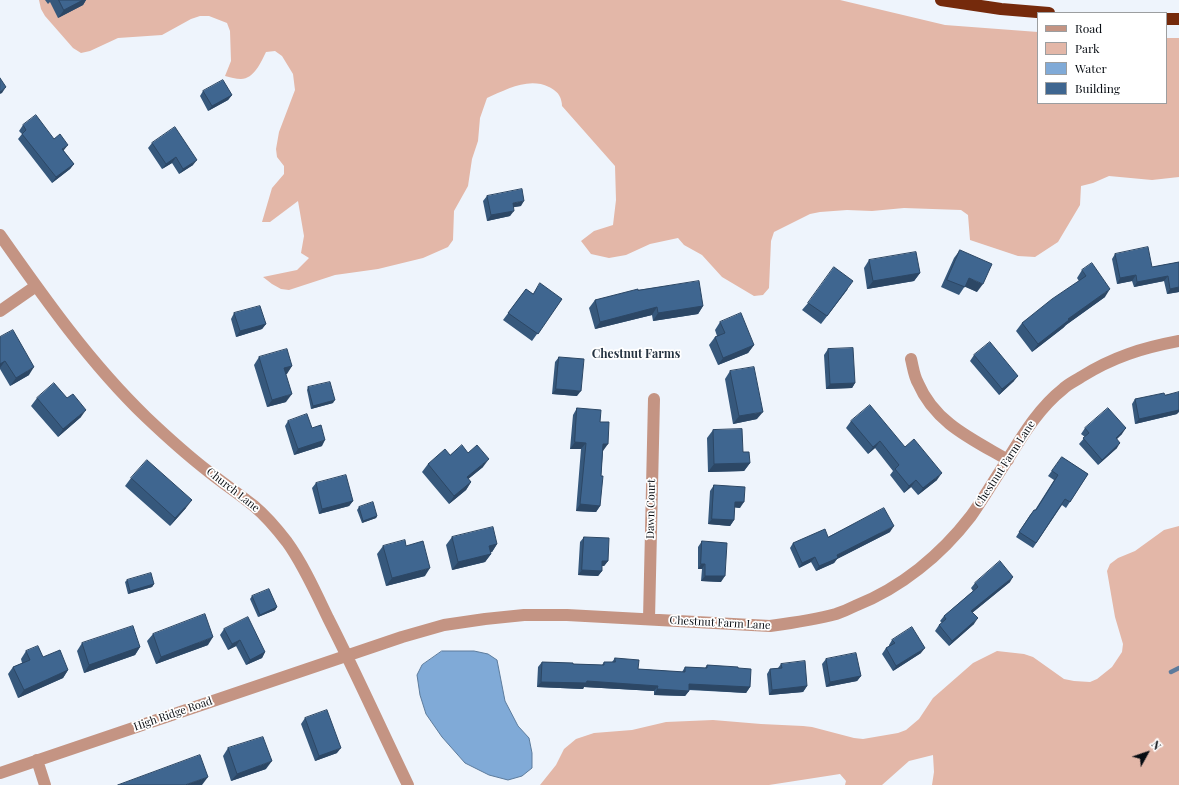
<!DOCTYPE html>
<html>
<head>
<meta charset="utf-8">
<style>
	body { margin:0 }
	#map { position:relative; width:1179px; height:785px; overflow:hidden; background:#eef4fc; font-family:"Playfair Display",serif }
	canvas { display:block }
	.legend { position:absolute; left:1037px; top:12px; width:130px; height:92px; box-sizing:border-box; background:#fff; border:1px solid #9c9ea0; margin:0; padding:5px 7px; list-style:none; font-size:12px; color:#070c12 }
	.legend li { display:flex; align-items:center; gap:8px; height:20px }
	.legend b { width:20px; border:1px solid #9c9ea0 }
	.north { position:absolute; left:1127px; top:733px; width:40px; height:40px; -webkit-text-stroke:3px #fff; paint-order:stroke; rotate:50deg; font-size:11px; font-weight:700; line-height:16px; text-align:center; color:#070c12 }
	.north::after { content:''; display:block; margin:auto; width:14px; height:18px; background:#070c12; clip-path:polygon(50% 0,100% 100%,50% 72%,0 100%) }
</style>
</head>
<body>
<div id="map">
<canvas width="1179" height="785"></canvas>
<ul class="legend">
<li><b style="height:5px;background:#c49483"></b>Road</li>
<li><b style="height:11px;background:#e3b7a8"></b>Park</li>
<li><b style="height:11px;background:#80aad7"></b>Water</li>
<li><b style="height:11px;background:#3f6690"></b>Building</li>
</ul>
<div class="north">N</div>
</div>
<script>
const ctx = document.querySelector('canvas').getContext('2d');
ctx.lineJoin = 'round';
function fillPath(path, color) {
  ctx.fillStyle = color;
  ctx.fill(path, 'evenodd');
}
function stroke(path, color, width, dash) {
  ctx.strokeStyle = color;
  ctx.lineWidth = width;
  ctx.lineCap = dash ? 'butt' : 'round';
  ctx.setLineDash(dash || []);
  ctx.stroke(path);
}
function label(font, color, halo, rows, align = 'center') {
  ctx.font = font + ' "Playfair Display",serif';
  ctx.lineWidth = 3.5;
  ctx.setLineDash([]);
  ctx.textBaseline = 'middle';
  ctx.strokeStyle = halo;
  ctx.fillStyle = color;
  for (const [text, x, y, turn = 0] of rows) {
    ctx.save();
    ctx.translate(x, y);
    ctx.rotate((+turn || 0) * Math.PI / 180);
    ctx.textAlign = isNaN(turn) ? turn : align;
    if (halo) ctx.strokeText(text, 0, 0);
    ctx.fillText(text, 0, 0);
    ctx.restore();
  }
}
fillPath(new Path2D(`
	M39 0H840L945 25 1038 32V103H1166V38H1179V177L1152 180 1109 176 1093 183 1081 186 1080 205 1058 242 1035 257 1018 256 970 240 968 215 961 210 904 208 872 211 847 210 820 212 810 214 774 232 771 241 769 288 763 295 754 296 722 277 702 255 684 245 678 238 650 244 626 255 609 258 591 254 581 241 594 231 613 225 616 200 615 166 562 106C562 103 561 99 560 97 558 92 553 89 549 87 528 77 506 90 487 98L480 118 478 141 472 159 468 186 454 211 453 240 448 247 423 258 378 269 335 275 289 290 281 289 272 284 263 277 297 270 309 258 301 253 304 236 298 201 270 222H262L272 188 284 174V166L277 157 276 149 279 132 295 90 293 74 282 56 275 51 266 52C261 62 254 79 241 79 236 79 230 77 225 76L231 61 230 31 227 23 209 16H200L191 19 162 35 118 38 90 51 81 53 73 48 45 16 41 9Z
	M1179 526V785H932L934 772 933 755 909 761 882 785H845L846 781 840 774 769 785H540L556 765 564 749 576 739 594 733 632 730 666 722 713 720 761 724 803 726 812 727 854 738 863 739 898 733 906 730 919 719 933 698 973 663 997 651 1024 654 1033 657 1064 679 1074 681 1090 682 1097 679 1112 667 1122 652 1123 644 1115 617 1107 571 1110 564 1118 558 1135 551 1164 530Z`), '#e3b7a8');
const water = new Path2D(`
	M442 651H474L488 654 497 660 505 701 518 726 529 738 532 753V768L522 776 508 780 489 775 465 763 442 737 426 714 420 695 417 675 422 665Z`);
fillPath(water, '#80aad7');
stroke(water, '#5c7b9c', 1);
stroke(new Path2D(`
	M1171 672 1179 668`), '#5c7b9c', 4.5);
stroke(new Path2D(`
	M0 235C45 299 90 363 146 417 166 436 187 455 209 472 224 484 239 494 254 506 266 516 277 529 287 542 303 564 316 593 328 618 356 673 381 729 408 785
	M0 311 36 286
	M911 359C913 367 914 376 918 383 935 423 972 439 1008 460
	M649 619 654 399
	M37 760 45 785
	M0 773 402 637 444 625 485 619 524 615H567L770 626C792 623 814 620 836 614 842 612 849 609 855 606 901 588 941 555 971 516 981 502 990 487 999 473 1018 444 1035 411 1063 389 1068 384 1075 381 1081 377 1113 357 1142 348 1179 341`), '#c49483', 12);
stroke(new Path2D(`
	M941 0 1001 9 1049 13
	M1166 19H1179`), '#752a0c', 12);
fillPath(new Path2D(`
	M45 0H86L83 5 58 18 50 2 48 4Z
	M203 91 232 95 228 100 208 111 200 96Z
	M23 125 54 139 64 150V151L74 164 70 169 52 183 18 139 22 134 19 131Z
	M152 143 193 165 179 174 172 163 162 169 148 148Z
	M487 196 521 206 513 207 510 216 487 221 483 201Z
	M960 250 977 292 965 286 959 295 941 287 954 258Z
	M1115 254 1152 267 1179 262V292L1167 294 1164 281 1134 287 1132 281 1117 284 1112 259Z
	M869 260 920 273 914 281 867 289 864 268Z
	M1082 270 1105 297 1066 325 1063 328 1032 352 1016 331 1022 323 1079 281 1077 278Z
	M526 289 533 294 562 299 532 341 503 320Z
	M848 289 821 324 802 310 808 303Z
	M638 290 703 306 698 314 653 321 652 315 595 329 589 308 595 300Z
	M234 313 266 324 262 329 236 337 231 319Z
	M720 322 754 345 748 353 718 365 709 345 715 337 717 336 715 330Z
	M0 337 29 375 10 386 0 369Z
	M828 349 855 383 852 388 826 389 824 355Z
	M974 355 1014 381 999 395 970 361Z
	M259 357 292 366 286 374V402L267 407 254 365Z
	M559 357 577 396 552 394 555 362Z
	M730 371 757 419 733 424 725 379Z
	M308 387 333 403 311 409 307 390Z
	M1165 395 1177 414 1135 424 1132 404 1135 399Z
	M37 398 81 417 58 437 31 406Z
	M577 408 600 422 603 451 601 476 600 506 596 512 576 511 581 449H570L573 415Z
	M288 421 312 428 322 446 294 455 285 426Z
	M851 421 937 480 918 495 911 487 904 493 890 475 893 471 875 448 868 454 846 428Z
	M1085 428 1122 434 1117 439V448L1098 465 1079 444 1085 437 1081 434Z
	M713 430 743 452 750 463 744 471 708 472 707 438Z
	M468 453 483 467 468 479 471 482 466 490 449 504 422 472 428 464 450 455Z
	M1062 457 1088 474 1066 508 1062 505 1033 548 1016 537 1030 515 1035 510 1054 480 1048 476Z
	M131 478 186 508 170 526 125 486Z
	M316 483 353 501 349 506 319 514 312 488Z
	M714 485 740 508 734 507V520L730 526 708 524 710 491Z
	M359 507 377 516 376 518 362 523 357 510Z
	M890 532 837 559 834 563 816 571 811 562 799 568 790 548 793 543 828 537Z
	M452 537 497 544 492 552H490L491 554 485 562 452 570 446 545Z
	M584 537 608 561 604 566H602V571L598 576 578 575 580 542Z
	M702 541 721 582 701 581 702 569H698V547Z
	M383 546H406L425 576 386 586 377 554Z
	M127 580 154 584 152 587 128 594 125 582Z
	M1010 582 972 613 974 624 949 646 935 631 939 625 942 623 940 621 944 616 973 591 971 588 975 583Z
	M252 596 277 607 275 610 258 617 250 599Z
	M224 629 265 652 262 658 246 665 236 646 228 650 220 635Z
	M153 634 208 645 156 664 147 641Z
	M892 640 921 653 893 671 882 654 886 648 889 646V645Z
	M82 643 140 647 135 655 84 673 77 651Z
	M26 651 43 657 68 670 63 678 18 698 8 674 13 667 22 663 21 659Z
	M615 658 638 669 682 672 685 667 705 668 707 665 738 668 750 687 746 693 689 690V691L685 696 654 695V691L584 687 583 689 537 687 538 667 542 662 573 664 602 665 604 662H612Z
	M826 659 861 676 857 681 826 687 822 664Z
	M781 664 807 686 803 692 769 695 767 674 770 669 778 668Z
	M305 718 337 753 315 761 301 724Z
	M228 748 266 769 231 781 223 756Z`), '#36587c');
fillPath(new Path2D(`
	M83 0H86L83 5 58 18 64 10Z
	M6 87 2 93 0 94V92Z
	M232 95 228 100 208 111 212 106Z
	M68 145 64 150 59 155 62 149Z
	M176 157 172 163 162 169 166 164Z
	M197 160 193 165 179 174 183 169Z
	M74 164 70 169 52 183 56 177Z
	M524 201 521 206 509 208 513 203Z
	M514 211 510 216 487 221 491 215Z
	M920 273 914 281 867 289 873 281Z
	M1136 275 1132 281 1117 284 1120 278Z
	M1168 276 1164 281 1134 287 1137 282Z
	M969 278 983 284 977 292 963 286Z
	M1179 287V292L1167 294 1170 289Z
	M1110 289 1105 297 1066 325 1063 328 1032 352 1038 344 1068 319Z
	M703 306 698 314 653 321 658 313Z
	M657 307 652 315 595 329 600 322Z
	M266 324 262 329 236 337 240 331Z
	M754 345 748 353 718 365 723 358Z
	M5 361 0 368V364Z
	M292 366 287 374 279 376 284 368Z
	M34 367 29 375 10 386 16 378Z
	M1018 376 1014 381 999 395 1002 389Z
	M855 383 852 388 826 389 830 384Z
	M556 389 581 391 577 396 552 394Z
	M292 394 286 402 267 407 272 400Z
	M335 400 333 403 311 409 313 406Z
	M1179 409V412L1177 414 1135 424 1139 419Z
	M86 410 81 417 58 437 63 429Z
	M763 412 757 419 733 424 739 416Z
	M1126 428 1122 434 1112 443 1116 438Z
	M325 440 322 446 294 455 298 449Z
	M880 441 875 448 868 454 873 447Z
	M575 442 586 443 581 449H570Z
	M1120 443 1117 448 1098 465 1102 460Z
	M603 444H608L603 451H599Z
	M489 459 483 467 461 485 467 477Z
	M750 463 744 471 708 472 714 464Z
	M942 473 937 480 918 495 923 488Z
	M916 480 911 487 904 493 909 486Z
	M471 482 466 490 449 504 454 496Z
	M192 500 186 508 170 526 175 518Z
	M353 501 349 506 319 514 322 509Z
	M735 502H744L740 508 731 507Z
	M580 504 600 506 596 512 576 511Z
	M377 516 376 518 362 523 363 521Z
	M712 519 734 520 730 526 708 524Z
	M894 526 890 532 837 559 834 563 816 571 819 566 837 555Z
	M497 544 492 552 483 554 489 546Z
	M491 554 485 562 452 570 458 562Z
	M815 557 811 562 799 568 802 563Z
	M602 561H608L604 566H599Z
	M701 564H705L702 569H698Z
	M430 568 425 576 386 586 392 578Z
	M582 570 602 571 598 576 578 575Z
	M705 576H725L721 582 701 581Z
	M1013 577 1010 582 967 617 971 611Z
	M154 584 152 587 128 594 130 591Z
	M277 607 275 610 258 617 260 615Z
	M978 618 974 624 949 646 952 641Z
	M213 637 208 645 156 664 161 657Z
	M240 640 236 646 228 650 232 644Z
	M140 647 135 655 84 673 89 665Z
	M925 648 921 653 893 671 896 666Z
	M265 652 262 658 246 665 250 660Z
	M68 670 63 678 18 698 24 690Z
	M861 676 857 681 826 687 830 682Z
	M587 681 658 686 654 691 584 687 583 689 537 687 541 682Z
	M689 684 750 687 746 693 685 689Z
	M807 686 803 692 769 695 772 690Z
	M657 689 689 691 685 696 654 695Z
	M341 748 337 753 315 761 319 756Z
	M272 761 266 769 231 781 237 774Z
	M208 777 202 785H185Z`), '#2c4765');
const building = new Path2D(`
	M59 0H83L64 10Z
	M0 78 6 87 0 92Z
	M223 80 232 95 212 106 203 91Z
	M36 115 54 139 60 134 68 145 62 149 74 164 56 177 22 134 26 130 23 125Z
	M175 127 197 160 183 169 176 157 166 164 152 143Z
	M522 189 524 201 513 203 514 211 491 215 487 196Z
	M1148 247 1152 267 1179 262V287L1170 289 1168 276 1137 282 1136 275 1120 278 1115 254Z
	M960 250 992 264 983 284 969 278 965 287 947 280Z
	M916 252 920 273 873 281 869 260Z
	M1092 263 1110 289 1068 319 1069 320 1038 344 1022 323 1052 299 1086 276 1082 270Z
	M834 267 853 281 827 316 808 303Z
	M699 281 703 306 658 313 657 307 600 322 595 300 638 289V290Z
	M540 283 562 299 538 334 508 313 526 289 533 294Z
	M260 306 266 324 240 331 234 313Z
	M741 313 754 345 723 358 715 337 725 333 720 322Z
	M13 330 34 367 16 378 5 361 0 364V337Z
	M990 342 1018 376 1002 389 974 355Z
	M853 348 855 383 830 384 828 349Z
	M287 349 292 366 284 368 292 394 272 400 259 357Z
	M559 357 584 359 581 391 556 389Z
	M754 367 763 412 739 416 730 371Z
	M330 382 335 400 313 406 308 387Z
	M54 383 67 398 73 394 86 410 63 429 37 398Z
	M1179 392V410L1139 419 1135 399 1164 393 1165 395Z
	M870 405 905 447 914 439 942 473 923 488 916 480 909 486 895 469 899 465 880 441 873 447 851 421Z
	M577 408 601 410 600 422H609L608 444H603L601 476H603L600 506 580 504 586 443 575 442Z
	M1108 408 1126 428 1116 438 1120 443 1102 460 1083 438 1089 433 1085 428Z
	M307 414 312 428 321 425 325 440 298 449 288 421Z
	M742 429 743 452H749L750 463 714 464 713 430Z
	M462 445 468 453 477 445 489 459 467 477 471 482 454 496 428 464 445 449 450 455Z
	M1062 457 1088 474 1070 502 1065 499 1036 543 1019 532 1034 510H1036L1058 475 1052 471Z
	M147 460 192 500 175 518 131 478Z
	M346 475 353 501 322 509 316 483Z
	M714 485 745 487 744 502H735L734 520 712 519Z
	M373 502 377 516 363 521 359 507Z
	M884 508 894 526 837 555 838 558 819 566 815 557 802 563 793 543 825 529 828 537Z
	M493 527 497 544 489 546 491 554 458 562 452 537Z
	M584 537 609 538 608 561H602V571L582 570Z
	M405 540 406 546 423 541 430 568 392 578 383 546Z
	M702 541 727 543 725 576H705V564H701Z
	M1000 561 1013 577 971 611 978 618 952 641 939 625 946 619 944 616 978 587 975 583Z
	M151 573 154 584 130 591 127 580Z
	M269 589 277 607 260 615 252 596Z
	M205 614 213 637 161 657 153 634Z
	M248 617 265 652 250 660 240 640 232 644 224 629Z
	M133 626 140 647 89 665 82 643Z
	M912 627 925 648 896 666 886 648 895 643 892 640Z
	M38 646 43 657 60 650 68 670 24 690 13 667 30 660 26 651Z
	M856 653 861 676 830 682 826 659Z
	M615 658 639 660 638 669 685 672V667L707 668V665L738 667V668L751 669 750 687 689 684V691L657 689 658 686 587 681 586 683 541 682 542 662 573 663V664L604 665V662H615Z
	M805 661 807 686 772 690 770 669 782 668 781 664Z
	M327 710 341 748 319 756 305 718Z
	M263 737 272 761 237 774 228 748Z
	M200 755 208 777 185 785H118Z`);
fillPath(building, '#3f6690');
stroke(building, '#2c4765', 1);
label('11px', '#070c12', '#fff', [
	["Chestnut Farm Lane",1005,464,-57],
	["Church Lane",233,490,38],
	["Dawn Court",651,509,-89],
	["Chestnut Farm Lane",720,623,3],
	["High Ridge Road",173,714,-19]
]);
label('bold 12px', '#253341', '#fff', [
	["Chestnut Farms",636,354]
]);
</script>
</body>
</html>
